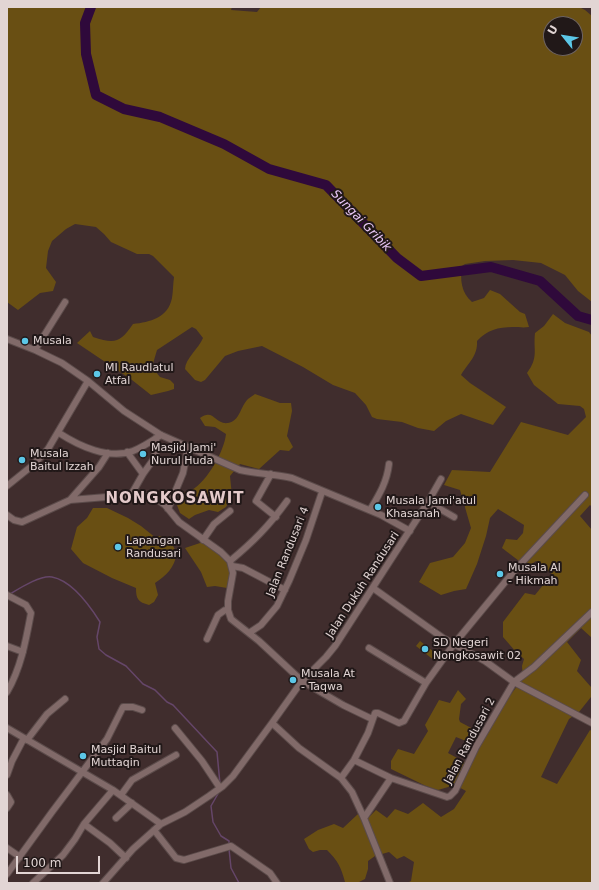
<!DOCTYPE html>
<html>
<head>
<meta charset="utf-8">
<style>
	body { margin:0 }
	#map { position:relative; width:599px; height:890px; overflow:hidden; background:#402d2d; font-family:"DejaVu Sans",sans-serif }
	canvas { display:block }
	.frame { position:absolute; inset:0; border:8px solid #e2d5d4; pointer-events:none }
	.north { position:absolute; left:543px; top:16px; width:40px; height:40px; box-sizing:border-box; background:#211818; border:1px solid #6e6463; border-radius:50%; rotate:300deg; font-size:11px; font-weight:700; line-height:16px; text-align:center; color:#e2d5d4 }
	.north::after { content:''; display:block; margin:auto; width:14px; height:18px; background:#5cc7e7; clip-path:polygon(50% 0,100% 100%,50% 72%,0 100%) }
	.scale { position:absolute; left:16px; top:856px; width:84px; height:18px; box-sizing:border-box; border:2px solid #e2d5d4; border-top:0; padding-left:5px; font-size:12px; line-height:14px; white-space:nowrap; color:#e2d5d4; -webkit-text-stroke:3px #211818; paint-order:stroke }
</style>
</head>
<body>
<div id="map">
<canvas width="599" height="890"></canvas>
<div class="frame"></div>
<div class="north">U</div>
<div class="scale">100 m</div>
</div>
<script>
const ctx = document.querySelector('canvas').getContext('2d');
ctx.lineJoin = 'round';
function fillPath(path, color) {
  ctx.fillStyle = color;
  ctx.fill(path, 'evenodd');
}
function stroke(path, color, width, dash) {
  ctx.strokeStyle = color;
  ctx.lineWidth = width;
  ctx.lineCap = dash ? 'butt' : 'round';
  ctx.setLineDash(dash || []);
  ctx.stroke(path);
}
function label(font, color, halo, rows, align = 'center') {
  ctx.font = font + ' "DejaVu Sans",sans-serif';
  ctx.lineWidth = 4;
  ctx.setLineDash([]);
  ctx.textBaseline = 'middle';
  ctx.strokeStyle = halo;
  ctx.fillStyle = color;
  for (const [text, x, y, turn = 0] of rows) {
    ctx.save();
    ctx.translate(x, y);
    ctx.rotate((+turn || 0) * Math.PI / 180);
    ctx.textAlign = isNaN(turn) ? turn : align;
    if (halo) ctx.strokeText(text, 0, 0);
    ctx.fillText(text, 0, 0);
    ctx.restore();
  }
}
fillPath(new Path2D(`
	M7 7H232L231 10 257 12 261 7H579L585 10 592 16V302L578 291 565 275 541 263 513 260 485 261 465 264 462 266C460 280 461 292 472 302L484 298 490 290 500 294 520 312 525 314 529 327C523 328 519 327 513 327 498 327 487 330 477 341 478 356 468 363 461 375L470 383 506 407 493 425 461 414 446 421 434 431 418 428 402 422 377 419 372 417 366 405 355 393 333 385 303 367 262 346 238 351 225 356 205 380 201 382 195 380 185 369C185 359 199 348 203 338L196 329 192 327 157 350 152 367 160 377 170 380 174 384V389L168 391 151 395 132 380 77 343 90 331 93 337C115 344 120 343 133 324 150 322 168 318 172 298 173 292 173 284 174 277L153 256 149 254H137L111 242 104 234 96 227 75 224 66 229 52 241 48 251 46 268 56 282 53 291 40 293 18 310 7 302ZM551 24H575V48H551Z
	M553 314 565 323 589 332 592 336V507L590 505 580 516 592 530V638L581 628 567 642 581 660 577 671 591 687V697L579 712 569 719 541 777 557 784 590 730 592 731V883H407L411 881 414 862 404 856 397 859 389 852 375 856 368 861V869L365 879 357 883 345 882C341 867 338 861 327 850H320L313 852 309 849 304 839 318 830 334 824 343 828 358 814 361 817H369L376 810 387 818 395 809 408 814 423 803 441 817 454 809 466 791 455 785 438 790 426 786 391 769V761L398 749 414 754 428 731 425 725 439 700 450 703 458 690 466 699 461 704 459 719 460 722 477 731 471 743 456 737 448 753 470 765 501 708 523 678 522 666 524 659 516 652 503 637V622L525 593 535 595 552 574 536 561 527 567 502 548 506 539 517 540 523 533 524 525 498 509 490 518 486 536 477 564 466 589 454 591 441 595 419 582 430 563 453 557 465 543 471 528 460 490 444 485 452 470 490 472 521 422 568 435 586 417 584 409 580 406 558 404 534 385 527 373C539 357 533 350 535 333L544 326Z
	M255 394 280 403H291L292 411 287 436 293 447 289 451 280 450 259 469 240 464 230 476 232 496 226 507 218 512 209 510 195 515 189 519 180 513 177 505 183 493C186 492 189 491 192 490 207 481 224 452 226 434L215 427 205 426 200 418C214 408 215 425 228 423 240 421 240 407 248 399 250 397 253 396 255 394Z
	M93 508H107L128 518 141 526 156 538 158 536 169 537 177 536 173 546 177 553C174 568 167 575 155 583L158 595 154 602 149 605C138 602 136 599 136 588L112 578 83 563 71 549 77 527 87 518Z
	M203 542C210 547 230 559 231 569 231 574 228 582 227 588L215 586 207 587 201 572 185 548Z
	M420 641 439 656 435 661 416 646Z`), '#694f13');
stroke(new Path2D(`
	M7 591 10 594C20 588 40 575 52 577 73 581 90 606 100 622L97 637 99 649 106 655 126 666 143 684 155 690 167 702 173 705 217 752 220 784
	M219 792 211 806 213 822 221 836 229 841V845
	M229 849 231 868 239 883`), '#654669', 1.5);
stroke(new Path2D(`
	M91 7 85 23 86 54 96 95 124 109 160 117 224 144 269 169 326 185 397 258 421 276 491 267 540 281 578 316 592 320`), '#2f093b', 10);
const minor = new Path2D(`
	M7 339 35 350 62 363 88 381 124 411 161 435 240 470C258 474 275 474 292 478L381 515 410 531
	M35 350 65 302
	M59 433C79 446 109 460 133 451 143 447 152 441 161 435
	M127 452 143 474
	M271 474 256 501 276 517
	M7 486 33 465 48 449 88 381
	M131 495 143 474 153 460 156 452V438
	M70 500 99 467 108 453
	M428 502 454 517
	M168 509 183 473 188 447
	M370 510C379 495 387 482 389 464
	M7 515 14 520 22 522 70 500 131 495 147 496 158 500 165 505 179 522 221 552 230 561 233 573 228 601V610L231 619 259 641 302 681 343 705 372 719
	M203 540 214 524 230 511
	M230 561C253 542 269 526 287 501
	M232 566 243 568 285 590
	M373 588 443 638 485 661 514 682 592 723
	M7 595 26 605 31 613C26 640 21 668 7 692
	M249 633 261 625 277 606 289 581 306 540 322 492
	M207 639 218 615 225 610H228
	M7 646 23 652
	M369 648 426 683
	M272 723 299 748 341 778 352 792 364 818 390 883
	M7 728 113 790 161 824
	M175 728 202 761 220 788
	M27 740 47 714 65 699
	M354 760 391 778 447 797 450 796 455 791 476 747 514 682 534 667 592 612
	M7 775 12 761 24 738
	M341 778 354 760 368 733 375 713H378L399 723 404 721 426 683 454 644 515 570 585 495
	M7 795 11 802 7 808
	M121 795 132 780 176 755
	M116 818 132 803
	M364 818 391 778
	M84 824 110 843 126 858
	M154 830 176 858 184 860 231 846 270 873 277 883
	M7 848 20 857
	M7 874 52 812 107 739 123 707H133L142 710
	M33 883 63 855 75 839 84 824 113 790
	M103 883 133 849 161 824 185 812 209 796 223 786 233 776 272 723 302 681 326 657 335 646 428 502 441 479`);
stroke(minor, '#5b4b4a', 8);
stroke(minor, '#816a69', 6);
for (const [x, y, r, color] of [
	[25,341,4,"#5cc7e7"],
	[97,374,4,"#5cc7e7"],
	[143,454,4,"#5cc7e7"],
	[22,460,4,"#5cc7e7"],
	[378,507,4,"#5cc7e7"],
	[118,547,4,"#5cc7e7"],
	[500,574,4,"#5cc7e7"],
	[425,649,4,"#5cc7e7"],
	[293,680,4,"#5cc7e7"],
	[83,756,4,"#5cc7e7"]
]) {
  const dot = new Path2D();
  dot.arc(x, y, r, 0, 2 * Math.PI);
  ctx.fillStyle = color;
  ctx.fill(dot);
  stroke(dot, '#211818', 1.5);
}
label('11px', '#e2d5d4', '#211818', [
	["Musala",33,341],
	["MI Raudlatul",105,368],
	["Atfal",105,381],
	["Masjid Jami'",151,448],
	["Nurul Huda",151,461],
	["Musala",30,454],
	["Baitul Izzah",30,467],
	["Musala Jami'atul",386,501],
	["Khasanah",386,514],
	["Lapangan",126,541],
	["Randusari",126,554],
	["Musala Al",508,568],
	["- Hikmah",508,581],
	["SD Negeri",433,643],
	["Nongkosawit 02",433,656],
	["Musala At",301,674],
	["- Taqwa",301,687],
	["Masjid Baitul",91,750],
	["Muttaqin",91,763]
], 'left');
label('11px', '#e2d5d4', '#211818', [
	["Jalan Randusari 4",288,552,-68],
	["Jalan Dukuh Randusari",363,585,-57],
	["Jalan Randusari 2",470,741,-62]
]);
label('italic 12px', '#eac8f8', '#211818', [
	["Sungai Gribik",361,221,46]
]);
ctx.letterSpacing = '1px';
label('bold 15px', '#e4caca', '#211818', [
	["NONGKOSAWIT",175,499]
]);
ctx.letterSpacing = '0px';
</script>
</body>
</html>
